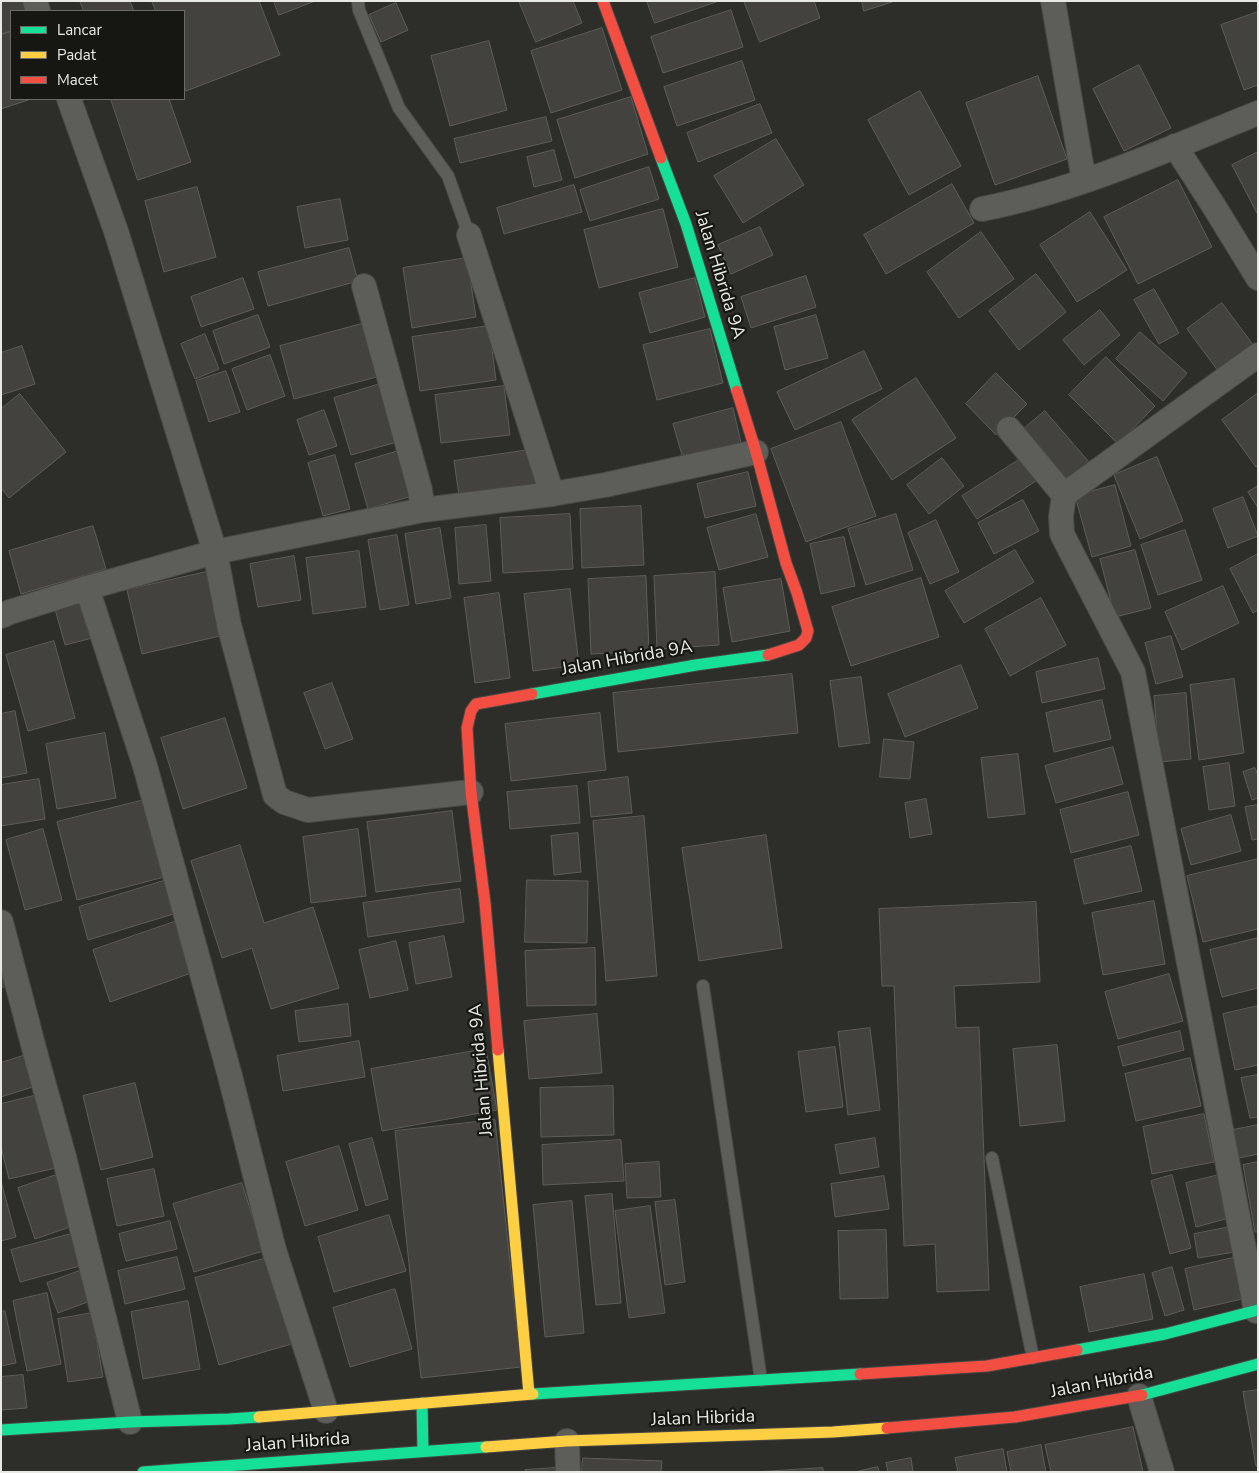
<!DOCTYPE html>
<html>
<head>
<meta charset="utf-8">
<style>
	body { margin:0 }
	#map { position:relative; width:1259px; height:1473px; overflow:hidden; background:#2d2d29; font-family:"Nunito Sans",sans-serif }
	canvas { display:block }
	.frame { position:absolute; inset:0; border:2px solid #e8e9e3; pointer-events:none }
	.legend { position:absolute; left:10px; top:10px; width:175px; height:90px; box-sizing:border-box; background:#161713; border:1px solid #6a6b66; margin:0; padding:6px 9px; list-style:none; font-size:15px; color:#e8e9e3 }
	.legend li { display:flex; align-items:center; gap:10px; height:25px }
	.legend b { width:25px; border:1px solid #6a6b66 }
</style>
</head>
<body>
<div id="map">
<canvas width="1259" height="1473"></canvas>
<div class="frame"></div>
<ul class="legend">
<li><b style="height:6px;background:#16e098"></b>Lancar</li>
<li><b style="height:6px;background:#ffcf43"></b>Padat</li>
<li><b style="height:6px;background:#f24e42"></b>Macet</li>
</ul>
</div>
<script>
const ctx = document.querySelector('canvas').getContext('2d');
ctx.lineJoin = 'round';
function fillPath(path, color) {
  ctx.fillStyle = color;
  ctx.fill(path, 'evenodd');
}
function stroke(path, color, width, dash) {
  ctx.strokeStyle = color;
  ctx.lineWidth = width;
  ctx.lineCap = dash ? 'butt' : 'round';
  ctx.setLineDash(dash || []);
  ctx.stroke(path);
}
function label(font, color, halo, rows, align = 'center') {
  ctx.font = font + ' "Nunito Sans",sans-serif';
  ctx.lineWidth = 4.5;
  ctx.setLineDash([]);
  ctx.textBaseline = 'middle';
  ctx.strokeStyle = halo;
  ctx.fillStyle = color;
  for (const [text, x, y, turn = 0] of rows) {
    ctx.save();
    ctx.translate(x, y);
    ctx.rotate((+turn || 0) * Math.PI / 180);
    ctx.textAlign = isNaN(turn) ? turn : align;
    if (halo) ctx.strokeText(text, 0, 0);
    ctx.fillText(text, 0, 0);
    ctx.restore();
  }
}
const building = new Path2D(`
	M1 1H32L35 11H11V31L1 34Z
	M80 1H130L134 11H84Z
	M152 1H259L280 55 186 91 184 86V11H156Z
	M274 1H315L279 15Z
	M519 1H573L582 23 536 42Z
	M647 1H719L655 23Z
	M744 1H814L820 18 760 42Z
	M862 1H895L864 11Z
	M396 3 408 30 381 42 369 15Z
	M731 10 743 47 663 73 651 37Z
	M1258 12V85L1244 90 1221 25Z
	M602 28 622 90 551 113 531 51Z
	M11 32V99H31L1 109V35Z
	M489 41 507 110 450 126 431 56Z
	M742 61 755 100 677 126 664 87Z
	M1139 65 1171 128 1124 151 1093 89Z
	M1038 76 1067 159 995 185 966 103Z
	M920 91 961 166 909 195 868 120Z
	M631 97 648 154 575 178 557 120Z
	M111 99H169L191 162 138 180Z
	M760 104 772 133 698 162 687 133Z
	M546 117 552 141 460 163 454 139Z
	M776 139 804 185 743 223 714 176Z
	M554 150 562 180 534 187 527 157Z
	M1258 152V215L1232 165Z
	M649 167 659 199 590 221 580 190Z
	M1178 180 1212 247 1138 284 1104 217Z
	M952 184 974 223 886 274 864 235Z
	M574 185 582 212 504 234 497 208Z
	M197 187 216 257 164 272 145 201Z
	M340 199 348 240 305 248 297 207Z
	M663 209 678 267 599 288 584 230Z
	M1090 212 1127 270 1077 302 1040 245Z
	M760 227 773 255 731 274 718 245Z
	M981 232 1014 279 959 318 927 272Z
	M349 248 358 281 268 306 258 272Z
	M467 258 476 317 412 328 403 268Z
	M1036 274 1066 312 1019 350 989 311Z
	M806 276 816 307 751 328 741 297Z
	M243 278 254 309 201 327 191 297Z
	M695 278 705 317 650 333 639 293Z
	M1154 289 1179 333 1159 344 1134 300Z
	M1222 303 1254 346 1219 372 1187 329Z
	M1100 310 1120 335 1084 365 1063 340Z
	M258 315 270 347 224 364 213 331Z
	M816 315 828 358 785 370 774 327Z
	M369 322 384 375 294 399 280 346Z
	M489 326 496 380 420 391 412 337Z
	M710 329 723 383 657 400 643 345Z
	M1140 332 1187 373 1163 401 1116 359Z
	M205 334 219 369 195 379 181 344Z
	M22 346 35 384 1 395V353Z
	M864 351 882 389 795 430 777 392Z
	M270 355 285 396 247 410 232 369Z
	M1106 357 1155 406 1118 444 1069 395Z
	M226 371 240 412 209 422 196 381Z
	M996 373 1027 404 996 435 966 404Z
	M916 378 956 438 892 480 852 420Z
	M380 384 397 442 351 455 334 398Z
	M504 386 510 435 441 443 435 395Z
	M1258 393V465L1256 467 1222 420Z
	M20 394 66 452 9 498 1 488V409Z
	M733 408 742 447 684 462 673 424Z
	M324 410 337 446 309 455 297 420Z
	M1045 411 1089 462 1064 483 1020 432Z
	M841 422 876 516 806 542 771 449Z
	M536 449 542 489 460 502 454 461Z
	M402 450 415 495 368 509 355 464Z
	M335 455 350 509 323 516 308 463Z
	M1157 457 1183 521 1140 539 1114 475Z
	M942 458 964 486 929 514 907 485Z
	M1022 458 1036 481 977 519 962 496Z
	M748 472 756 506 705 518 697 484Z
	M1115 485 1131 546 1092 557 1075 496Z
	M1258 486V508L1248 492Z
	M1243 497 1258 536 1228 548 1213 509Z
	M1023 500 1039 531 994 554 978 523Z
	M641 506 644 565 582 568 580 509Z
	M570 514 573 569 503 573 500 518Z
	M756 514 768 557 719 570 707 528Z
	M896 514 913 570 866 585 848 529Z
	M936 520 959 572 930 584 908 533Z
	M486 525 491 581 459 584 455 528Z
	M93 526 106 569 21 594 9 551Z
	M440 528 451 598 416 604 405 534Z
	M1185 530 1202 580 1158 595 1141 545Z
	M397 535 409 605 380 610 368 540Z
	M844 537 855 586 821 594 810 544Z
	M1015 550 1034 582 964 623 945 591Z
	M1135 550 1151 608 1115 617 1100 559Z
	M359 551 366 607 313 614 306 558Z
	M1258 554V610L1253 613 1230 569Z
	M294 556 301 600 258 607 250 564Z
	M206 572 220 636 142 654 127 590Z
	M715 572 719 645 657 649 654 576Z
	M646 576 649 651 591 654 588 579Z
	M921 578 939 637 851 666 832 607Z
	M781 579 790 631 732 642 723 588Z
	M1223 586 1239 623 1182 650 1165 612Z
	M570 589 579 665 533 671 524 594Z
	M499 593 510 678 475 683 464 598Z
	M1041 598 1066 645 1010 676 985 629Z
	M87 600 96 637 65 645 55 609Z
	M1171 636 1183 677 1156 684 1145 643Z
	M54 641 75 718 28 731 6 655Z
	M1098 658 1105 689 1042 703 1036 672Z
	M961 665 978 708 905 737 888 694Z
	M792 674 798 733 618 752 613 693Z
	M861 677 870 743 839 747 830 681Z
	M1234 679 1244 753 1199 760 1190 685Z
	M332 683 353 739 325 749 304 693Z
	M1186 693 1191 759 1159 762 1154 696Z
	M1102 700 1111 739 1054 752 1046 713Z
	M15 711 27 773 1 778V714Z
	M600 713 606 770 511 781 505 724Z
	M225 718 247 788 183 809 161 738Z
	M105 733 116 798 57 809 46 744Z
	M884 739 914 742 910 779 880 777Z
	M1113 747 1123 784 1056 803 1045 766Z
	M1018 754 1025 814 988 818 981 758Z
	M1229 763 1235 806 1209 810 1203 767Z
	M1255 768 1258 775V798L1252 800 1243 772Z
	M628 777 632 813 591 817 588 782Z
	M39 779 45 819 1 826V785Z
	M577 786 580 823 510 829 507 792Z
	M1128 792 1139 835 1071 853 1060 810Z
	M926 799 932 834 910 838 905 803Z
	M144 800 164 877 77 900 57 822Z
	M1258 805V839L1252 840 1245 807Z
	M452 811 461 881 376 892 367 822Z
	M1231 815 1241 851 1191 865 1181 829Z
	M644 816 657 976 606 981 593 821Z
	M43 829 62 900 25 910 6 840Z
	M358 829 366 896 311 903 303 837Z
	M578 833 581 872 554 875 551 836Z
	M766 835 782 948 699 961 682 848Z
	M240 845 264 923 313 907 339 988 271 1009 252 948 222 958 191 861Z
	M1131 846 1142 891 1084 904 1074 860Z
	M1258 859V929L1203 942 1187 876Z
	M170 879 180 912 88 940 79 907Z
	M527 880 588 881 587 943 525 942Z
	M460 889 464 922 368 937 363 903Z
	M1154 901 1165 964 1103 975 1092 913Z
	M1036 902 1040 982 954 986 956 1028 979 1027 989 1290 937 1292 935 1244 904 1246 894 986H882L879 909Z
	M177 921 194 972 110 1002 93 950Z
	M444 936 452 977 416 984 409 943Z
	M1258 938V988L1222 997 1210 950Z
	M396 941 408 990 370 998 359 950Z
	M595 948 596 1005 527 1006 525 951Z
	M1 971 5 987H1Z
	M1169 974 1183 1021 1118 1039 1105 992Z
	M348 1004 351 1036 299 1042 295 1011Z
	M1258 1006V1065L1235 1070 1223 1014Z
	M597 1014 602 1073 529 1079 524 1021Z
	M870 1028 880 1110 848 1115 838 1032Z
	M1180 1031 1184 1050 1123 1066 1118 1047Z
	M359 1041 365 1077 283 1091 277 1056Z
	M1057 1045 1065 1121 1020 1126 1013 1049Z
	M835 1047 843 1107 806 1112 798 1052Z
	M486 1049 497 1110 382 1131 371 1069Z
	M29 1054 39 1085 1 1097V1063Z
	M1190 1058 1201 1106 1136 1121 1125 1074Z
	M1258 1075V1117L1250 1118 1241 1078Z
	M135 1083 153 1157 101 1170 83 1096Z
	M613 1086 614 1135 541 1137 540 1088Z
	M42 1094 60 1167 9 1179 1 1147V1104Z
	M1204 1114 1214 1162 1152 1174 1143 1127Z
	M495 1120 521 1367 421 1378 395 1131Z
	M1258 1125V1154L1239 1158 1233 1130Z
	M372 1138 388 1199 366 1206 349 1144Z
	M875 1138 879 1167 840 1174 835 1145Z
	M621 1140 624 1181 543 1185 542 1145Z
	M339 1146 358 1210 305 1226 286 1162Z
	M659 1162 661 1197 627 1198 625 1164Z
	M1258 1162V1232H1255L1243 1165Z
	M154 1169 164 1216 117 1226 107 1179Z
	M59 1174 76 1225 35 1239 18 1188Z
	M1172 1175 1191 1248 1170 1254 1151 1181Z
	M1219 1175 1229 1218 1196 1227 1186 1183Z
	M884 1176 889 1209 835 1217 831 1184Z
	M1 1181 16 1237 1 1241Z
	M242 1183 263 1251 194 1272 173 1204Z
	M612 1194 621 1303 596 1305 585 1196Z
	M675 1200 685 1282 665 1285 655 1202Z
	M572 1201 584 1333 545 1337 533 1205Z
	M650 1206 665 1313 629 1318 615 1211Z
	M389 1215 406 1271 334 1292 318 1237Z
	M170 1221 177 1249 126 1261 119 1234Z
	M1231 1227 1235 1252 1198 1258 1194 1234Z
	M886 1230 888 1298 840 1299 838 1231Z
	M75 1233 84 1265 20 1282 11 1250Z
	M177 1257 185 1289 125 1304 118 1271Z
	M271 1257 295 1343 219 1365 195 1278Z
	M1233 1258 1242 1299 1194 1310 1185 1269Z
	M1172 1267 1184 1310 1165 1316 1152 1273Z
	M82 1270 93 1300 58 1313 47 1283Z
	M1144 1274 1153 1319 1089 1332 1080 1287Z
	M395 1289 412 1349 350 1367 333 1308Z
	M47 1293 61 1364 27 1371 13 1301Z
	M188 1301 200 1369 143 1379 131 1312Z
	M5 1311 16 1363 1 1366V1312Z
	M92 1313 103 1377 68 1382 58 1319Z
	M23 1375 27 1408 1 1410V1377Z
	M1258 1390V1466H1256L1243 1392Z
	M1133 1427 1143 1472H1051L1045 1445Z
	M1041 1445 1046 1472H1011L1007 1452Z
	M1003 1449 1007 1472H958L955 1458Z
	M583 1458 662 1461 661 1472H582Z
	M911 1458 913 1472H888L886 1463Z
	M878 1467 879 1472H855Z
	M555 1468 556 1472H525V1470Z
	M823 1468V1472H755Z`);
fillPath(building, '#43423f');
stroke(building, '#5d5d59', 1);
const lane = new Path2D(`
	M358 1 359 10 399 108 448 176 469 235
	M703 986 761 1380
	M992 1158 1033 1358`);
const street = new Path2D(`
	M35 1 38 11
	M1053 1 1084 181
	M69 99 116 231 215 552 229 625 275 795 284 802 308 810 471 792
	M1175 146 1215 208 1258 278
	M982 209C1078 190 1168 149 1258 113
	M469 235 552 494
	M364 286 420 490 423 510
	M1009 429 1064 495 1061 517 1062 534 1133 672 1256 1311
	M1064 495 1258 355
	M87 588 145 766 230 1076 274 1250 326 1411
	M1 616 10 612 87 588 215 552 423 510 552 494 605 485 756 452
	M1 922 36 1056 64 1157 130 1422
	M1139 1396 1162 1472
	M567 1441 568 1472`);
const fast = new Path2D(`
	M661 158 686 224 737 391
	M532 694 696 665 768 655
	M1077 1350 1165 1334 1258 1310
	M533 1394 860 1374
	M1142 1395 1258 1364
	M422 1403 423 1451
	M1 1430 130 1422 229 1419 259 1417
	M143 1472 486 1447`);
const slow = new Path2D(`
	M498 1050 529 1394
	M259 1417 533 1394
	M486 1447 567 1441 833 1432 887 1428`);
const jam = new Path2D(`
	M603 1 661 158
	M737 391 756 452 786 563 797 593 808 631 806 638 799 645 768 655
	M498 1050 485 903 471 792 467 728 471 711 476 704 532 694
	M860 1374 987 1366 1077 1350
	M887 1428 1015 1417 1142 1395`);
stroke(lane, '#474844', 14);
stroke(street, '#474844', 26);
stroke(fast, '#474844', 13);
stroke(slow, '#474844', 13);
stroke(jam, '#474844', 13);
stroke(lane, '#5d5d59', 12);
stroke(street, '#5d5d59', 24);
stroke(fast, '#16e098', 11);
stroke(slow, '#ffcf43', 11);
stroke(jam, '#f24e42', 11);
label('18px', '#e8e9e3', '#161713', [
	["Jalan Hibrida 9A",719,275,73],
	["Jalan Hibrida 9A",627,659,-10],
	["Jalan Hibrida 9A",482,1070,-95],
	["Jalan Hibrida",1102,1383,-11],
	["Jalan Hibrida",703,1419,-2],
	["Jalan Hibrida",298,1443,-4]
]);
</script>
</body>
</html>
